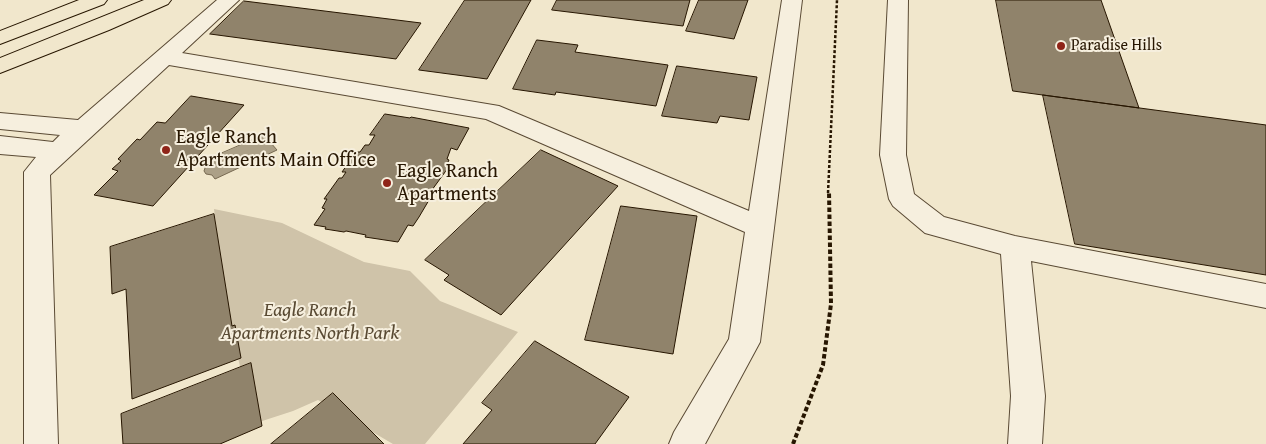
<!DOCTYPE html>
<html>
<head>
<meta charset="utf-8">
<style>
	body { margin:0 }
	canvas { display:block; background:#f1e7cc }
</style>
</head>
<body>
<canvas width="1266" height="444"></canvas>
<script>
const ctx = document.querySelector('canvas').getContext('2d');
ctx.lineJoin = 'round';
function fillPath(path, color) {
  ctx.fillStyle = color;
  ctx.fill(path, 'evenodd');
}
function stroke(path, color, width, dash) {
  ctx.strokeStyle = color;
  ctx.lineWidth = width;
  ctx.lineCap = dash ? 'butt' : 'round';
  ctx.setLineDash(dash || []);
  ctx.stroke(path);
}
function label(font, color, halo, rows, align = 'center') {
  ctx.font = font + ' "Gentium Book Plus",serif';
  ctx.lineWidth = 4;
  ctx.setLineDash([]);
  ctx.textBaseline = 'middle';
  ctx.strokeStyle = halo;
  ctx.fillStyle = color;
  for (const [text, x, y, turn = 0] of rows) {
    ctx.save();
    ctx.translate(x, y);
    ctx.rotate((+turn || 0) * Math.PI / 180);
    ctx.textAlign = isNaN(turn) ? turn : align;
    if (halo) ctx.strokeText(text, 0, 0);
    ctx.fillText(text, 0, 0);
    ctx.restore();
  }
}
fillPath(new Path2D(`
	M214 209 282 223 364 262 410 271 440 301 518 332 425 444H393L318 400 293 411 253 424 225 300Z`), '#cfc3a9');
const water = new Path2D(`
	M264 135 277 150 215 179 212 175 206 174 204 171 206 165 204 161Z`);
fillPath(water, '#aca087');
stroke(water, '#776951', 1);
const building = new Path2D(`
	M465 0H531L487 79 419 70Z
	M557 0H690L683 26 552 10Z
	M699 0H748L734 39 686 31Z
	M996 0H1101L1139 108 1013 91Z
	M244 1 421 23 396 59 210 34Z
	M537 40 578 45 575 52 668 65 656 106 556 92 555 95 513 89Z
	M677 66 757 77 749 120 720 116 717 123 662 116Z
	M1043 95 1266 125V275L1075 244Z
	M191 96 244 105 153 206 94 195 118 171 112 169 121 161 118 159 137 139 140 140 157 122 165 123Z
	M385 114 410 118 411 117 469 128 457 150 451 148 447 159 449 160 446 166 448 168 429 194 432 195 419 217 413 226 408 225 398 242 365 237 366 235 346 231 344 232 325 229 326 227 314 225 325 209 322 208 327 199H324L339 178H342L346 172H342L356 152H360L365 145H369L375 135H370Z
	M541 150 618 186 501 315 444 280 449 275 425 260Z
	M621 206 697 216 673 354 585 340Z
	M214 214 232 326 235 325 241 358 132 399 126 289 112 294 110 247Z
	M535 341 629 397 595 444H463L492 410 482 403Z
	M251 363 262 426 220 444H123L121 414Z
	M333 393 384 444H271Z`);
fillPath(building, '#90836b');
stroke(building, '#271601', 1);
const minor = new Path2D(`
	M217 0H239L182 53 499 106 749 211 782 0H802L760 342 705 444H669L674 432 729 339 745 232 486 119 169 65 50 175 58 444H24V172L36 157 0 154V136L53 142 60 135 0 129V113L78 120Z
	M888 0H908L906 155 914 194 944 217 1015 236 1266 284V308L1031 261 1045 396 1042 444H1008L1011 396 1001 254 925 233 893 206 889 199 880 155Z`);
const major = new Path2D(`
	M79 0H107L104 4 0 44V31Z
	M144 0H171L168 4 109 30 0 73V58Z`);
stroke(minor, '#5a4a34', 2);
stroke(major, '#271601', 2);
stroke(new Path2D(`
	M828 193 837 0`), '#271601', 2.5, [3, 2]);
stroke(new Path2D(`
	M793 444 823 365 831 304 829 191`), '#271601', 4, [4.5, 2.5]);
fillPath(minor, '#f6efde');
fillPath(major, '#f1e7cc');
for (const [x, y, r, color] of [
	[1061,46,5,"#8f2418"],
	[166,150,5,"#8f2418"],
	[387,183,5,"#8f2418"]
]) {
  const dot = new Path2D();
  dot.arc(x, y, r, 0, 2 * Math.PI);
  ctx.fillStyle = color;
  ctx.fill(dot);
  stroke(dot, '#f6efde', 2);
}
label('16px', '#271601', '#f6efde', [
	["Paradise Hills",1071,46]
], 'left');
label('20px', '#271601', '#f6efde', [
	["Eagle Ranch",176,138],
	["Apartments Main Office",176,161],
	["Eagle Ranch",397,172],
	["Apartments",397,195]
], 'left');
label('italic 20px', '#594a33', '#f6efde', [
	["Eagle Ranch",310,311],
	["Apartments North Park",310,334]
]);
</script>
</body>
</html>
